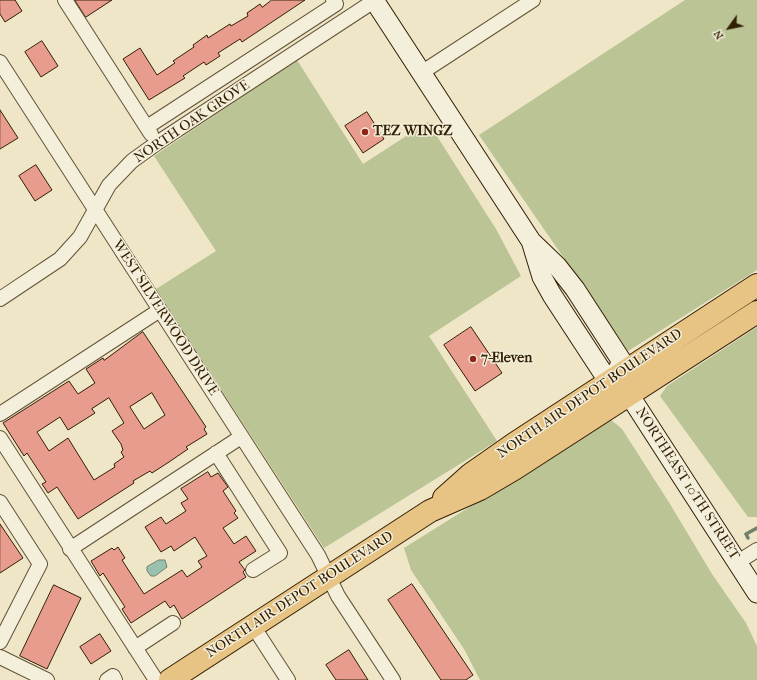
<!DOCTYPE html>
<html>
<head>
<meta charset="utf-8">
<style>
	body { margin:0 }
	#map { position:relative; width:757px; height:680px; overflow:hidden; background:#eee6c7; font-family:"IM FELL French Canon",serif }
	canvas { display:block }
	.north { position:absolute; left:709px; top:8px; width:40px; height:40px; -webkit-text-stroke:3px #f4efdb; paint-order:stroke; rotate:237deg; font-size:11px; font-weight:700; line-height:16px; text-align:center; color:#331f04 }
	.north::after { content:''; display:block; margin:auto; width:14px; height:18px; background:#331f04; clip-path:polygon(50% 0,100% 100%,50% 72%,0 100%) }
</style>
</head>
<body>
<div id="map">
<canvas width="757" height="680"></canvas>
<div class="north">N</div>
</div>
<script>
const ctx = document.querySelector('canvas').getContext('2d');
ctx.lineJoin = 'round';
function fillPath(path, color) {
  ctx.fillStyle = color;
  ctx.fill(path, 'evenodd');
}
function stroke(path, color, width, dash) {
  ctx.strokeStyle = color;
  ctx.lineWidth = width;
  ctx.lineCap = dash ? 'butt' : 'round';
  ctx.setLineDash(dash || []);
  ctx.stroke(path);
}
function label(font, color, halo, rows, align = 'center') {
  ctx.font = font + ' "IM FELL French Canon",serif';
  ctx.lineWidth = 3;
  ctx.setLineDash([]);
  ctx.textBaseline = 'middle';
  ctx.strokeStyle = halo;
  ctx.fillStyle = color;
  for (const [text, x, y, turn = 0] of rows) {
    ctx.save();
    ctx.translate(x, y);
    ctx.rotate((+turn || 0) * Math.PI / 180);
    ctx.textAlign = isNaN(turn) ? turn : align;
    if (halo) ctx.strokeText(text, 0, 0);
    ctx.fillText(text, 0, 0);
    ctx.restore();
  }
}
fillPath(new Path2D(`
	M685 0H757V270L628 351 479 135Z
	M297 60 363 164 428 122 496 229 521 276 429 336 497 441 324 548 156 289 216 251 154 156Z
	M757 327V517H748L660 396 667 386Z
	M610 419 622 429 670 504 712 574 746 623 757 646V680H480L464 649 411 570 404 548Z`), '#bbc494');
const water = new Path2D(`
	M159 560H165L167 567 155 576H151L147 571V567Z`);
fillPath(water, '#9ac0b0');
stroke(water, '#71806b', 1);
stroke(new Path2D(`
	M748 538 746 534 757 528`), '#71806b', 3.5);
const building = new Path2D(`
	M0 0H15L22 11 5 22 0 14Z
	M75 0H112L86 17Z
	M272 0H305L242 42 240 39 218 53 220 56 206 65 204 62 183 76 185 78 149 100 123 59 140 48 157 75 175 63 173 61 194 47 193 45 207 35 208 38 230 24 231 26 248 16 247 13 260 4 262 7Z
	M42 41 58 66 41 77 25 52Z
	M0 110 18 138 0 149Z
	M367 112 384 139 363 153 345 126Z
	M36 165 52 190 35 201 19 176Z
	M471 327 502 373 475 391 444 345Z
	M143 332 206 427 204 429 207 434 186 447 188 449 169 462 152 473 150 471 133 481 134 483 78 519 57 487 48 493 42 484 46 482 27 453 24 456 3 423 69 381 78 394 95 383 86 369 103 358 104 360ZM152 393 165 415 144 429 130 407ZM109 398 124 423 112 431 121 444 123 450 121 452 124 457 114 464 115 467 94 480 68 438 49 451 37 432 60 417 68 430 95 413 92 409Z
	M208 472 211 477 218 473 228 487 223 491 236 511 234 513 238 518 223 528 234 544 246 536 256 551 239 562 245 570 243 572 246 577 182 619 174 605 170 608 165 601 131 623 122 609 125 607 103 573 100 576 91 561 112 548 114 550 118 547 125 558 122 560 144 594 182 570 187 577 202 567 198 561 207 556 195 537 174 551 171 546 161 552 145 527 161 517 166 524 186 511 181 503 188 499 181 489Z
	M0 524 23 558 0 573Z
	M412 584 473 675 466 680H441L388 600Z
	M54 585 81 598 47 669 20 656Z
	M100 634 111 651 91 664 80 647Z
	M349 650 368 680H336L326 665Z`);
fillPath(building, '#e79c8d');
stroke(building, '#331f04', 1);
const street = new Path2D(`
	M65 0 151 134
	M0 62 318 555 338 596 393 680
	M421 73 533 0
	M147 127 336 4 333 0
	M0 299 60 259 80 237 109 185 132 161 157 143 374 1
	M0 414 160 310
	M0 438 156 680
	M216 453 280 553 253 570
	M0 502 40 564 0 642
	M70 549 241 437
	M738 562 757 550
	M253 626 288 680
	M135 648 173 623
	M0 657 47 680
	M107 680 113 676 115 680`);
const secondary = new Path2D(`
	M374 0 531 241 557 266 575 289 621 360 617 376
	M532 244 542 277 552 295 603 373 617 376 757 593`);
const primary = new Path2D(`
	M444 498 471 474 514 444 757 285
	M170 680 430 511 480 489 514 469 757 312`);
stroke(street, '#625135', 16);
stroke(secondary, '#331f04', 21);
stroke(primary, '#331f04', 24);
stroke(street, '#f4efdb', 14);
stroke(secondary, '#f4efdb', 19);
stroke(primary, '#e7c384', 22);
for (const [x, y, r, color] of [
	[365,132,4,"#8f2418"],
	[473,359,4,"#8f2418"]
]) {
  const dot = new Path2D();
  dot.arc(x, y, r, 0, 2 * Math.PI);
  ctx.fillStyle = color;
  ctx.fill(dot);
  stroke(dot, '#f4efdb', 1.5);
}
label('14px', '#331f04', '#f4efdb', [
	["NORTH OAK GROVE",192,122,-34],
	["WEST SILVERWOOD DRIVE",165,318,57],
	["NORTH AIR DEPOT BOULEVARD",590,394,-34],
	["NORTHEAST 10TH STREET",687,484,57],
	["NORTH AIR DEPOT BOULEVARD",300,595,-33]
]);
label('bold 14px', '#331f04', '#f4efdb', [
	["TEZ WINGZ",373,132],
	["7-Eleven",481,359]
], 'left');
</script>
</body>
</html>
